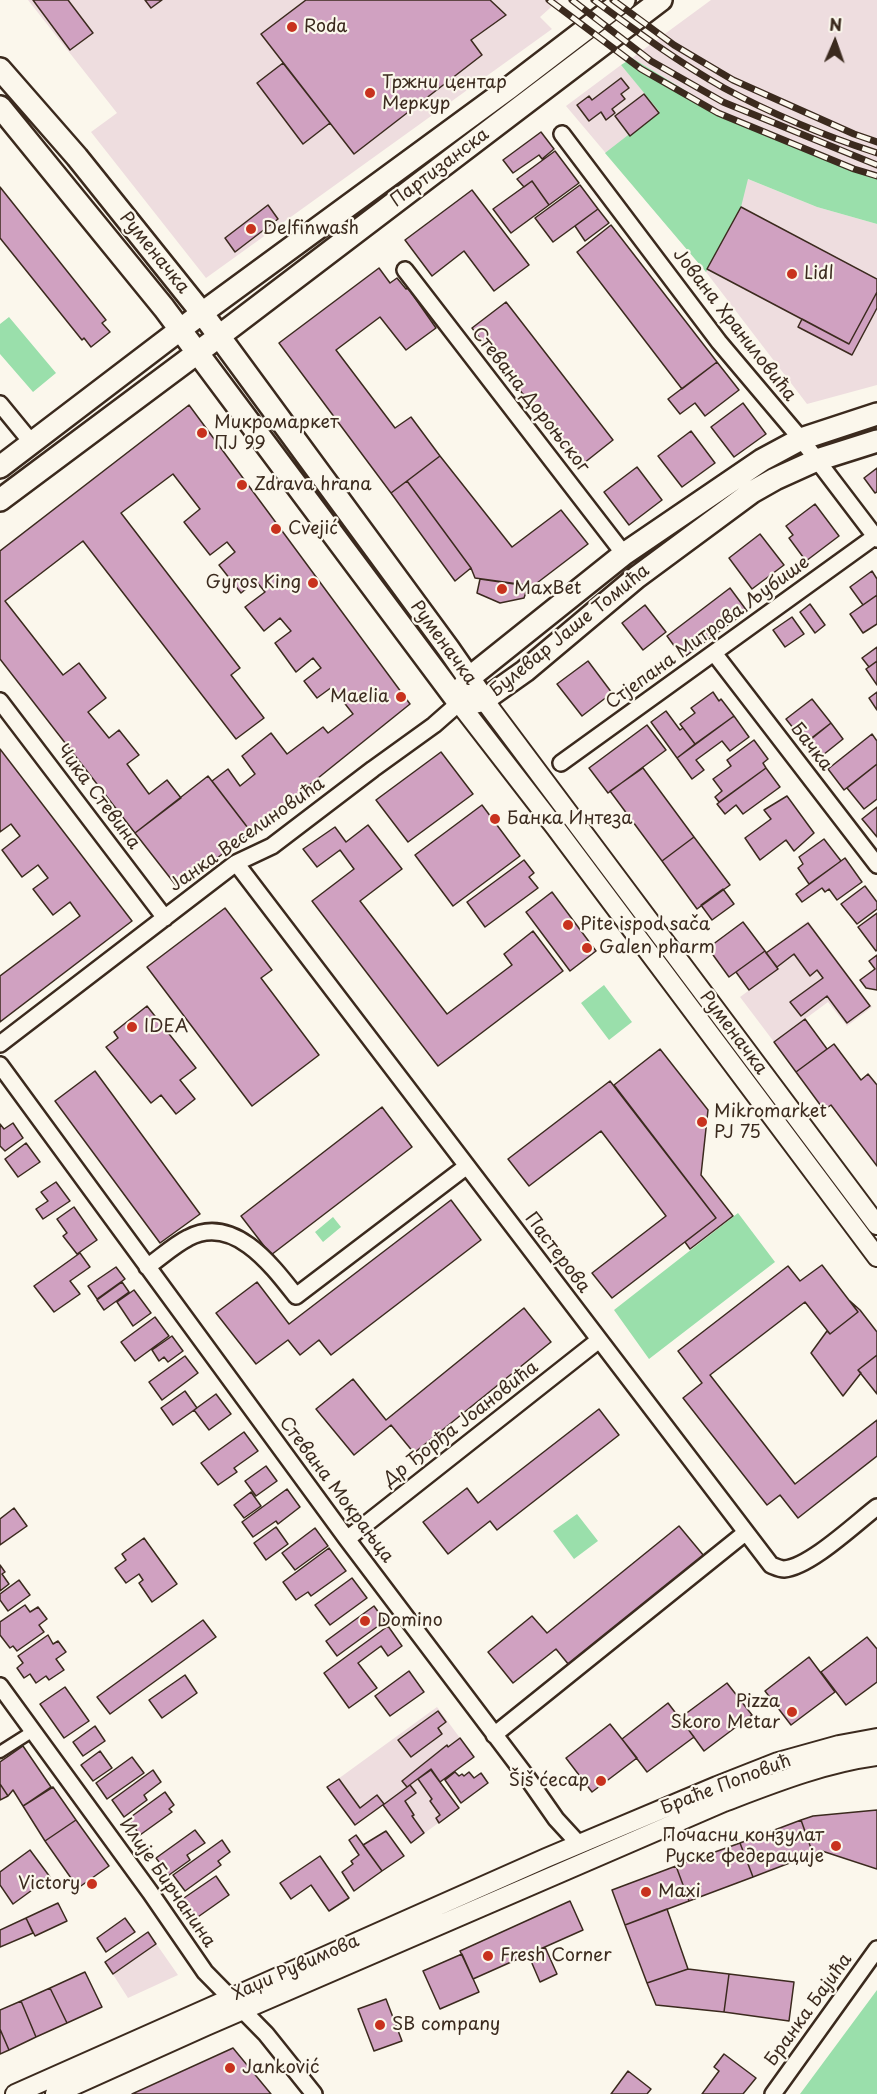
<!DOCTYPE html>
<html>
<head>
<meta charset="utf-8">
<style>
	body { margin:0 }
	#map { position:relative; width:877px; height:2094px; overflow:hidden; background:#fbf7ec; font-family:"Playpen Sans",sans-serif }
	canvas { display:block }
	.north { position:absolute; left:805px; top:12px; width:60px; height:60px; -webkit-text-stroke:4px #fbf7ec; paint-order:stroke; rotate:2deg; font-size:16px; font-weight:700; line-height:24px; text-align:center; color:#3b2a1e }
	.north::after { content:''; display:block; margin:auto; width:21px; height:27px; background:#3b2a1e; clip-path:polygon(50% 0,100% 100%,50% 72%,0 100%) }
</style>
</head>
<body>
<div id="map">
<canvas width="877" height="2094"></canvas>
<div class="north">N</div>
</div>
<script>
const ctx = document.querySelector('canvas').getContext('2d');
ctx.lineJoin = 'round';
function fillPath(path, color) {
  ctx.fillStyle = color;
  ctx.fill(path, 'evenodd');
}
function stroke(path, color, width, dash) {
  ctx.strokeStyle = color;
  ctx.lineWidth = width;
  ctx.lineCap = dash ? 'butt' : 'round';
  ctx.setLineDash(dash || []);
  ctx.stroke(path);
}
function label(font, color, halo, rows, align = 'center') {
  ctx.font = font + ' "Playpen Sans",sans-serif';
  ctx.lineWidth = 4.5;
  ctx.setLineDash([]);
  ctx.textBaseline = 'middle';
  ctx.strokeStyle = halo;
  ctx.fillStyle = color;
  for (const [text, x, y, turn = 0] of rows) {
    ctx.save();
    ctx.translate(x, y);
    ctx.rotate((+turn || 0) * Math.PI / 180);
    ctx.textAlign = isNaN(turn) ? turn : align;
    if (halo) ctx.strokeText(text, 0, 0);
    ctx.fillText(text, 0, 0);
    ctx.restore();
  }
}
fillPath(new Path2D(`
	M28 0H559L540 17 552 29 206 278 91 132 117 113Z
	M711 0H877V179L800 149 719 111 632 58Z
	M621 65 660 111 748 179 817 207 877 224V385L807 404 706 272 566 106Z
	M808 921 872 1007 847 1026 828 1002 774 1042 740 997 778 969 766 952Z
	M437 1707 474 1757 440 1782 459 1808 411 1843 383 1805 355 1825 327 1787Z
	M148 1932 178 1975 128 1998 105 1962Z`), '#eedddf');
fillPath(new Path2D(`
	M632 58 719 111 800 149 877 179V224L817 207 748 179 741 207 706 272 605 153 659 111 621 65Z
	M9 317 56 373 33 392 0 354V324Z
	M604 985 632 1022 609 1040 581 1003Z
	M738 1213 775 1262 649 1359 614 1310Z
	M333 1217 341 1227 323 1242 315 1232Z
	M577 1514 598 1541 574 1559 553 1531Z
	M877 1990V2094H800Z`), '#9adfab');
const building = new Path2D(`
	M33 0H68L93 33 70 50Z
	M145 0H162L151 8Z
	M306 0H490L506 15 471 40 482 55 354 154 261 34Z
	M283 63 330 123 303 144 257 83Z
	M621 78 629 88 621 94 625 99 612 109 615 113 606 120 601 112 589 121 577 105 589 96 592 100Z
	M644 94 659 113 630 136 615 116Z
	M541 132 554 149 542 159 539 155 513 173 503 160Z
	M555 151 579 183 549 205 532 181 524 187 517 179Z
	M532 181 549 205 511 233 493 209Z
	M580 185 598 209 553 242 535 218Z
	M0 187 106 320 102 323 110 332 91 347 84 338 82 340 0 238Z
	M472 190 529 265 494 291 464 251 432 276 405 240Z
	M268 205 278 219 235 252 225 238Z
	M741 207 877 279V292L849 344 707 269Z
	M598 209 609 223 585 241 575 226Z
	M611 225 717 362 682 389 577 252Z
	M379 268 390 283 397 278 406 289 408 288 436 328 406 350 380 317 336 350 395 428 411 417 440 456 391 493 279 343Z
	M877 292V308L852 355 798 327 802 319 849 344Z
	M506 302 613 440 579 467 472 328Z
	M717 362 739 390 705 416 695 403 680 414 668 399Z
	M743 403 766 434 734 457 711 427Z
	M189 405 410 704 251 832 212 781 228 769 240 786 255 774 242 756 271 733 287 754 323 727 328 733 353 714 332 687 317 698 304 681 321 668 313 658 296 672 275 643 291 631 280 618 264 631 245 607 265 592 256 581 241 593 219 565 235 552 227 542 210 555 184 522 200 509 173 474 121 513 240 668 231 675 264 718 236 739 83 541 5 601 63 675 79 663 106 698 88 712 109 738 119 730 139 755 127 764 149 794 167 780 181 798 135 833 0 659V551Z
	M691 431 715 463 682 487 658 456Z
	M440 456 512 547 561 510 588 544 533 586 475 578 471 568 407 481Z
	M637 467 662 500 629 525 604 492Z
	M877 468V492L875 493 864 478Z
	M407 481 471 568 455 581 391 493Z
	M815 504 839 536 806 561 789 538 793 535 786 526Z
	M760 534 784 565 752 589 729 558Z
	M872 571 877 579V595L863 605 850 587Z
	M480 579 528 586 524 598 500 603 477 593Z
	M730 588 747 611 683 658 667 636Z
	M877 595V624L863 633 850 614Z
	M810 604 825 625 815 633 800 612Z
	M645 605 666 632 643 650 622 623Z
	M792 617 804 634 785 647 773 630Z
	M877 647V661L869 667 862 658Z
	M588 661 612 693 582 716 557 684Z
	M877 661V685L866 669Z
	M713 692 719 701 721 699 734 716 695 744 680 724 695 713 691 708Z
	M877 692V710L869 698Z
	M812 699 831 723 805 743 786 719Z
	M666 711 680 730 683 728 695 744 677 758 651 722Z
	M734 716 749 737 730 751 722 741 696 760 704 770 692 779 677 758Z
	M831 723 843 739 823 755 810 740Z
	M647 725 666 750 608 793 589 768Z
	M872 734 877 741V764L844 790 828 769Z
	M754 740 768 759 763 763 766 768 719 802 715 797 722 791 713 779 731 766 727 760Z
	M0 749 132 921 0 1022V976L80 916 70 902 53 915 33 889 48 878 38 865 22 877 2 850 20 836 11 824 0 832Z
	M441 752 473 794 408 842 376 800Z
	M877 764V799L864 809 847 788Z
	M643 768 694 837 662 861 610 791Z
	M766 768 780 787 743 814 736 805 725 814 717 804Z
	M208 776 251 832 178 888 135 833Z
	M787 796 814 833 794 851 786 840 760 860 745 838 771 819 764 810Z
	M482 805 520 856 453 906 415 855Z
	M877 807V837L862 819Z
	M368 825 402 869 360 901 447 1014 512 965 504 954 533 931 563 971 438 1066 312 901 354 869 340 850 317 867 303 849 335 827 346 842Z
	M694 837 730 885 697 909 662 861Z
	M824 839 841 861 809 884 798 868 803 864 799 857Z
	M845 858 862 882 837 900 829 889 825 892 822 888 802 902 796 894Z
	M524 860 534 873 529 877 538 888 485 927 467 902Z
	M865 886 877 902V909L857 924 841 904Z
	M723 889 734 904 712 920 701 905Z
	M552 892 596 951 570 971 526 912Z
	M225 908 272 970 261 978 319 1055 252 1106 147 967Z
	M877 913V950L876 951 858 927Z
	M743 922 765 951 729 977 708 948Z
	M808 923 870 1006 847 1023 827 996 801 1016 790 1002 823 978 817 970 810 976 794 954 777 967 766 953Z
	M765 951 778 969 749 990 736 972Z
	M877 955V990L866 988 860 980 875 969 869 961Z
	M147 1006 196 1068 180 1080 195 1099 176 1114 161 1095 151 1103 106 1047 118 1038 114 1032Z
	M805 1019 827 1049 796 1072 774 1042Z
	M834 1044 861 1080 868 1074 877 1085V1166L831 1105 824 1110 796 1072Z
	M660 1049 708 1110 701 1175 733 1216 690 1249 685 1242 716 1218 614 1085Z
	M95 1071 200 1214 160 1243 55 1101Z
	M610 1081 716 1218 612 1298 592 1273 666 1216 601 1131 529 1186 508 1159Z
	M382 1107 412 1147 271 1255 241 1216Z
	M13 1123 23 1138 5 1151 0 1146V1124L4 1129Z
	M26 1143 40 1162 18 1177 5 1159Z
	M56 1182 70 1201 43 1219 36 1209 48 1201 41 1192Z
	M451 1200 481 1240 331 1355 319 1340 300 1355 288 1340 256 1364 216 1313 257 1282 289 1324Z
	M74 1207 97 1240 77 1254 63 1236 67 1233 57 1219Z
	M80 1253 90 1267 70 1281 80 1294 54 1312 34 1286Z
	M822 1265 858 1312 830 1334 805 1302 710 1375 795 1484 877 1420V1456L798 1518 780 1495 767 1505 683 1398 702 1383 678 1351 788 1266 800 1281Z
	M116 1267 125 1279 97 1299 88 1286Z
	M122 1282 129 1292 104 1310 97 1300Z
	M134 1290 151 1313 133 1326 117 1302Z
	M850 1301 860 1310 877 1332V1355L858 1370 861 1373 843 1396 811 1353 827 1331 830 1334 858 1312Z
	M524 1308 551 1342 414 1453 391 1425 354 1455 316 1409 353 1379 386 1420Z
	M155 1317 169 1336 135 1361 121 1342Z
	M172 1336 183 1351 168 1362 164 1357 159 1361 152 1350Z
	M877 1355V1394L858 1370Z
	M185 1356 198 1373 162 1400 149 1382Z
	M185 1391 197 1408 173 1425 161 1408Z
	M216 1394 231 1414 209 1430 194 1410Z
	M599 1409 619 1435 497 1530 490 1521 448 1554 423 1522 467 1488 478 1503Z
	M244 1432 258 1451 234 1468 237 1472 218 1485 201 1463Z
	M266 1466 277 1481 256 1496 245 1481Z
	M287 1489 300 1507 278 1524 276 1521 253 1537 242 1522Z
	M251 1492 261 1506 244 1518 234 1505Z
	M14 1508 27 1526 0 1545V1519Z
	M679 1526 704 1556 569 1665 556 1649 513 1683 488 1652 532 1616 547 1633Z
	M276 1527 288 1544 266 1560 254 1543Z
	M315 1528 328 1546 295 1570 282 1553Z
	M144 1538 177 1584 152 1602 139 1583 143 1580 139 1574 126 1583 115 1568 126 1560 122 1554Z
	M329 1548 346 1571 311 1596 308 1592 296 1600 283 1582Z
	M0 1565 5 1572 2 1574 9 1584 0 1591Z
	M352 1578 367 1598 330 1625 315 1605Z
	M19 1580 30 1595 8 1611 0 1600V1594Z
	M25 1605 30 1612 38 1607 47 1619 39 1625 44 1632 17 1651 13 1646 10 1648 0 1635V1622Z
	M374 1606 385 1621 337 1656 326 1641Z
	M203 1620 216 1637 110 1714 97 1697Z
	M388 1626 402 1646 388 1656 381 1646 358 1663 377 1688 349 1708 324 1673Z
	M48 1635 53 1644 58 1641 66 1652 56 1659 64 1670 49 1680 46 1676 36 1683 30 1674 24 1678 17 1668 23 1663 18 1656Z
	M867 1637 877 1649V1682L846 1705 821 1672Z
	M809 1657 835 1692 791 1725 765 1691Z
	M409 1671 424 1692 390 1716 375 1696Z
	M185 1675 197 1693 162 1718 149 1700Z
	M727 1683 752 1715 704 1751 680 1718Z
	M65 1687 89 1721 64 1738 40 1704Z
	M668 1703 694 1737 647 1772 622 1739Z
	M438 1711 446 1722 438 1728 442 1734 411 1757 398 1740Z
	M610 1724 637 1758 592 1792 566 1758Z
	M95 1726 105 1741 83 1756 73 1742Z
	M460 1738 474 1757 440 1782 431 1769 407 1787 402 1781 447 1745 448 1747Z
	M23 1746 51 1787 23 1806 13 1790 8 1796 0 1784V1762Z
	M100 1751 112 1768 93 1781 81 1765Z
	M132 1757 144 1773 107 1799 96 1783Z
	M153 1770 161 1782 144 1795 147 1800 124 1817 112 1800Z
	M431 1770 459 1808 439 1823 436 1818 440 1815 430 1801 432 1799 418 1779Z
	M455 1772 459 1776 462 1774 464 1776 469 1772 474 1778 481 1773 488 1783 461 1803 445 1780Z
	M339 1779 360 1808 377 1795 384 1804 355 1825 327 1787Z
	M0 1784 8 1796 0 1800Z
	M410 1785 416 1793 405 1801 414 1815 412 1816 424 1833 411 1843 383 1805Z
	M53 1787 76 1820 45 1841 23 1806Z
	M165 1792 174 1805 169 1809 172 1812 140 1835 128 1819Z
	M877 1810V1869L822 1851 813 1854 801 1820 813 1816Z
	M76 1820 109 1866 78 1888 45 1841Z
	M801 1820 813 1854 753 1877 740 1843Z
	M195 1830 205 1843 187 1855 190 1860 169 1875 156 1858Z
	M386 1831 404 1856 382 1871 363 1845Z
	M356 1835 382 1871 354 1891 342 1872 353 1864 351 1861 359 1855 349 1840Z
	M222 1840 230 1852 218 1861 221 1865 185 1891 173 1875Z
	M740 1843 753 1877 689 1901 676 1866Z
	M30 1850 50 1877 13 1904 0 1885V1872Z
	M320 1856 349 1898 329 1911 311 1885 291 1899 280 1883Z
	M676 1866 689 1901 625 1925 612 1890Z
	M216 1876 229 1895 195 1919 181 1900Z
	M570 1901 583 1930 473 1979 460 1951Z
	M58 1903 67 1921 35 1936 26 1918Z
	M667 1909 688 1969 647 1983 625 1925Z
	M26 1918 33 1933 0 1947V1930Z
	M125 1918 135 1932 106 1952 97 1938Z
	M148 1932 156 1944 113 1974 105 1962Z
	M545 1947 557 1974 540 1982 528 1954Z
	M462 1954 479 1992 440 2009 423 1971Z
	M688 1969 729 1974 724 2012 656 2005 647 1983Z
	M85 1972 102 2007 67 2023 50 1988Z
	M729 1974 794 1982 789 2021 724 2012Z
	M50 1988 67 2023 36 2037 21 2001Z
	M386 1999 402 2041 374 2051 358 2009Z
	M21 2001 36 2037 9 2050 0 2029V2010Z
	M0 2029 9 2050 0 2054Z
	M233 2048 271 2094H132Z
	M724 2054 756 2078 743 2094H702L719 2071 714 2067Z
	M628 2071 651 2089 647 2094H611Z`);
fillPath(building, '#d0a1c1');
stroke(building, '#3b2a1e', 1.5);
const pedestrian = new Path2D(`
	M0 1752 33 1731`);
const minor = new Path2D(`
	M562 134 719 342 801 439 877 539
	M405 270 624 554
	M0 404 32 443
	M714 653 877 865
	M0 701 165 918
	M561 763 877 535
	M236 863 771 1565C776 1567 780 1569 784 1569 810 1567 856 1523 877 1507
	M0 1044 236 863 272 846 373 769 434 725 459 703
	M0 1065 347 1539 526 1776 556 1819 579 1844
	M147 1267C160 1258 174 1245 188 1238 233 1214 271 1264 296 1296L467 1166
	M347 1539 599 1340
	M0 1686 150 1892 205 1972 266 2034 314 2094
	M494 1735 745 1533
	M773 2094 877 1949`);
const tertiary = new Path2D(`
	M484 700 877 1225
	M459 703 555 827 877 1257
	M15 2094 546 1858 717 1786 778 1762 839 1745 877 1738
	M55 2094 206 2026 724 1802C774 1783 824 1763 877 1756`);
const secondary = new Path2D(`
	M0 69 77 157 202 313 448 648 484 700
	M0 107 164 308 459 703
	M0 467 202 313 509 88 624 0
	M0 500 197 353 661 0
	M461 690 469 678 624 554 762 460 801 439 877 414
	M472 703 484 700 525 671 637 577 752 492 775 479 817 460 877 441`);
stroke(pedestrian, '#3b2a1e', 15);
stroke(minor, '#3b2a1e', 20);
stroke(tertiary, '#3b2a1e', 22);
stroke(secondary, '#3b2a1e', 26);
stroke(pedestrian, '#fbf7ec', 10);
stroke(minor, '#fbf7ec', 15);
stroke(tertiary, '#fbf7ec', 18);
stroke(secondary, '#fbf7ec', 21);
const rail = new Path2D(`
	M549 0 641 69 718 113 854 169 877 176
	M572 0 651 61 723 102 877 165
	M594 0C636 31 678 62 724 88 772 114 825 136 877 153
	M613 0 674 45 733 80 854 134 877 142`);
stroke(rail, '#3b2a1e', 7);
stroke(rail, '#fbf7ec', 4.5, [14]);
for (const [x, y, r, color] of [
	[292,27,6,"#c8321e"],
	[370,93,6,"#c8321e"],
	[251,229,6,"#c8321e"],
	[792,274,6,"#c8321e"],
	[202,433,6,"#c8321e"],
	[242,485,6,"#c8321e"],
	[276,529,6,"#c8321e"],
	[313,583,6,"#c8321e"],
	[502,589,6,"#c8321e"],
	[401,697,6,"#c8321e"],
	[495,819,6,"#c8321e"],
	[568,925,6,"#c8321e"],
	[587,948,6,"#c8321e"],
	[132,1027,6,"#c8321e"],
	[702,1122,6,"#c8321e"],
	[365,1621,6,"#c8321e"],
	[792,1712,6,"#c8321e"],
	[601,1781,6,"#c8321e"],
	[836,1846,6,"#c8321e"],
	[92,1884,6,"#c8321e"],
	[646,1892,6,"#c8321e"],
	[488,1956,6,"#c8321e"],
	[380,2025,6,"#c8321e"],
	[230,2068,6,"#c8321e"]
]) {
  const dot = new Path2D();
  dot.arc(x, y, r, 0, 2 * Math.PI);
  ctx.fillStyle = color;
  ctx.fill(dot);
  stroke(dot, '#fbf7ec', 2);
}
label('18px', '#3b2a1e', '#fbf7ec', [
	["Roda",304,27],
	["Тржни центар",382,83],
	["Меркур",382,104],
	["Delfinwash",263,229],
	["Lidl",804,274],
	["Микромаркет",214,423],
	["ПЈ 99",214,444],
	["Zdrava hrana",254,485],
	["Cvejić",288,529],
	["Gyros King",301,583,"right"],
	["MaxBet",514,589],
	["Maelia",389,697,"right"],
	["Банка Интеза",507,819],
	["Pite ispod sača",580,925],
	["Galen pharm",599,948],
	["IDEA",144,1027],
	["Mikromarket",714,1112],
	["PJ 75",714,1133],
	["Domino",377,1621],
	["Pizza",780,1702,"right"],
	["Skoro Metar",780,1723,"right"],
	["Šiš ćecap",589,1781,"right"],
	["Почасни конзулат",824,1836,"right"],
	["Руске федерације",824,1857,"right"],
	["Victory",80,1884,"right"],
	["Maxi",658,1892],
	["Fresh Corner",500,1956],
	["SB company",392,2025],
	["Janković",242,2068]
], 'left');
label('18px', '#3b2a1e', '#fbf7ec', [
	["Партизанска",440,168,-37],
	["Руменачка",154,253,51],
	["Јована Храниловића",734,325,52],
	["Стевана Дороњског",530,400,52],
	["Булевар Јаше Томића",570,631,-39],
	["Стјепана Митрова Љубише",708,633,-36],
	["Руменачка",443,643,54],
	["Бачка",811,747,52],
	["Чика Стевина",98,797,53],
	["Јанка Веселиновића",247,835,-35],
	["Руменачка",733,1033,53],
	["Пастерова",557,1253,53],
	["Др Ђорђа Јоановића",461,1424,-38],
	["Стевана Мокрањца",336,1490,53],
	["Браће Поповић",726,1785,-21],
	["Илије Бирчанина",167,1883,55],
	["Хаџи Рувимова",296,1968,-24],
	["Бранка Бајића",809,2010,-54]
]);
</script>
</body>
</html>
